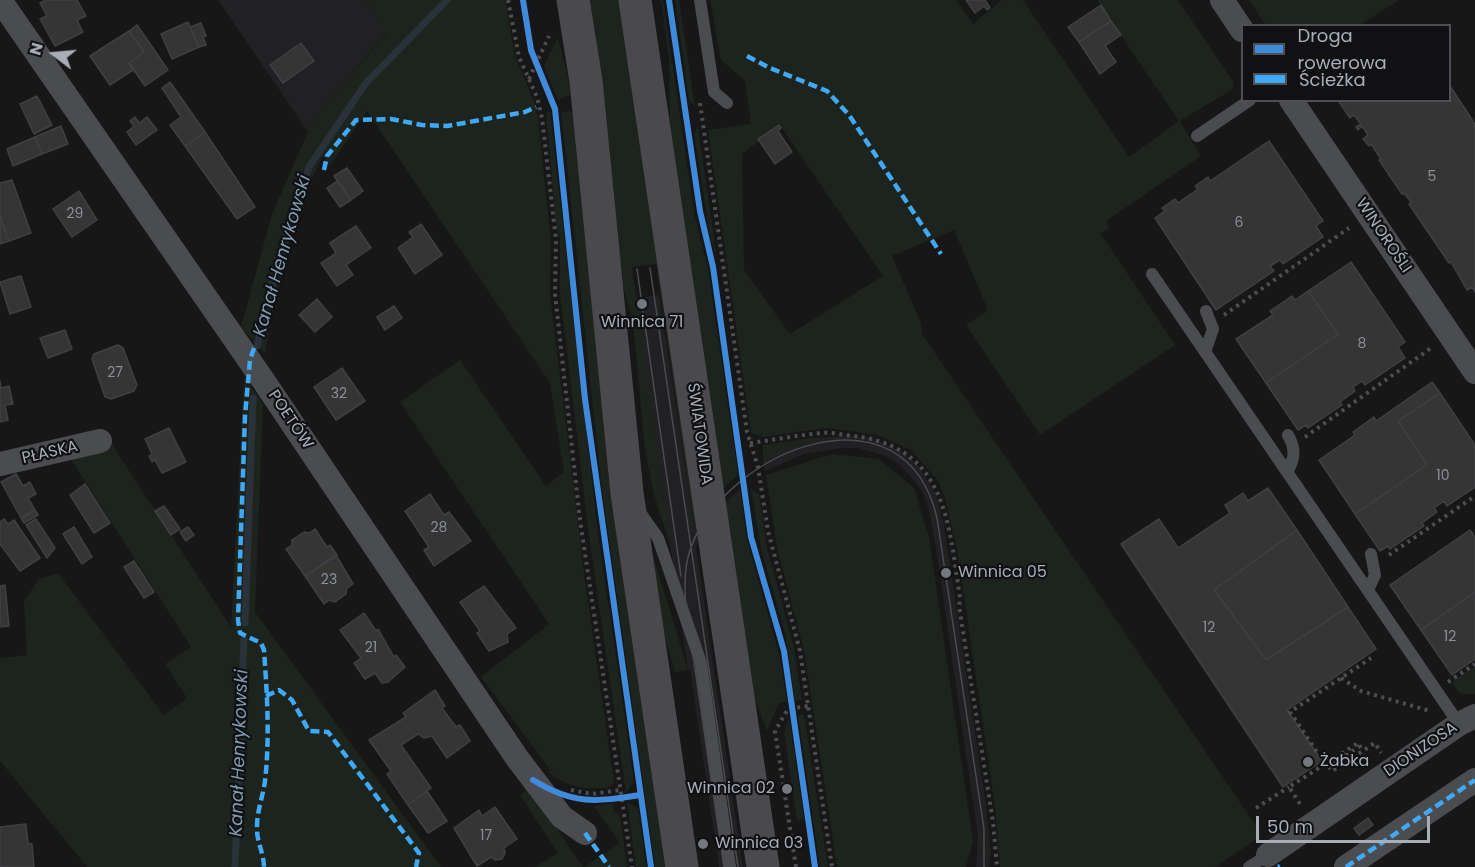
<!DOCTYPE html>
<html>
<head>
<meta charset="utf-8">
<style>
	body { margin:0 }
	#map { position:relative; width:1475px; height:867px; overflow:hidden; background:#171717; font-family:Poppins,sans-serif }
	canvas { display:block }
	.legend { position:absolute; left:1241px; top:24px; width:210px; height:78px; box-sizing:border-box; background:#111113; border:2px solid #4d4f55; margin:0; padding:8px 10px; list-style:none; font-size:18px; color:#a8adb8 }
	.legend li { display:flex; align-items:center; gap:12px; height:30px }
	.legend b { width:30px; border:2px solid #4d4f55 }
	.north { position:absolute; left:24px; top:24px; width:60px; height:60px; -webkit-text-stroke:4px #111113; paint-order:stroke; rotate:286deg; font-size:16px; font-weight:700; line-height:24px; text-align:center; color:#a8adb8 }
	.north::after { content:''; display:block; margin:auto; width:21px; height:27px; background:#a8adb8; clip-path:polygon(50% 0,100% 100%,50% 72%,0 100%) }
	.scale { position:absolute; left:1256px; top:816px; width:174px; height:27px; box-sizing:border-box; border:3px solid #a8adb8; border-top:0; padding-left:8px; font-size:18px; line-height:21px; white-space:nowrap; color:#a8adb8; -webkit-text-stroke:4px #111113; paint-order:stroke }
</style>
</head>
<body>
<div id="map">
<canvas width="1475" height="867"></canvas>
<ul class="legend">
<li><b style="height:8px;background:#408adc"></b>Droga rowerowa</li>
<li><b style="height:8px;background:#3fa9f5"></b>Ścieżka</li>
</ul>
<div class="north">N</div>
<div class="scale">50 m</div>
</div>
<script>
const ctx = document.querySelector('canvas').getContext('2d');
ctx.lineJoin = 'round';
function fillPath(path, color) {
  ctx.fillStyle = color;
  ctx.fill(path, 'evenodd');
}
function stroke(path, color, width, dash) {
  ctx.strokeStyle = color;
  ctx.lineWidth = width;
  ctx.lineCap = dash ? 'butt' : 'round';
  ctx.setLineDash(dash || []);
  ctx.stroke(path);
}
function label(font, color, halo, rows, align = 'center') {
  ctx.font = font + ' Poppins,sans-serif';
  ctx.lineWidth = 4.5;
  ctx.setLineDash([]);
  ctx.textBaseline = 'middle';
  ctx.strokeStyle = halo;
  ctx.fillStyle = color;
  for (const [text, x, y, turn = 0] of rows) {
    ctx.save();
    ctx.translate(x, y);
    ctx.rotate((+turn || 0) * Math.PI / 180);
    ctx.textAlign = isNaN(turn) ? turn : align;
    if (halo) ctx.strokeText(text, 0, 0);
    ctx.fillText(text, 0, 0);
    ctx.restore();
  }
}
fillPath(new Path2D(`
	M218 0H365L387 32 314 118 308 132Z
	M659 295 693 521 702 535 696 547 743 867H719L690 670H688L635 298Z
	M846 435 872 438 904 452 919 467 936 494 944 525 986 805 991 853 989 867H976L978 837 936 548 927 502 918 485 900 465 886 456 858 448H841L804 454 765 471 763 459 774 453 815 439Z`), '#212123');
fillPath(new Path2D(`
	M365 0H505L515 56 534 101 538 118 551 242 550 294 585 580 614 781 611 787C584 791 569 787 547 772L551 771 481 677 549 624 400 402 460 360 546 486 564 472 550 383 367 111 330 166 323 156C291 216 277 287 265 354L241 327 272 214 314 118 387 33Z
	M589 0H621L696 524 693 521 656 264 632 267 671 548 653 491 645 450 633 321 618 269Z
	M661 0H663L695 218 708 268 738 475 721 490 670 134 669 58Z
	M675 0H679L695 106 689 100Z
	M710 0H956L973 24 1002 0H1023L1129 157 1179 121 1097 0H1178L1234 83 1233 89 1180 121 1201 156 1106 221 1109 227 1101 234 1175 345 1040 435 966 325 988 310 954 230 892 256 921 323 922 334 1258 829 1261 836 1215 867H1000L995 807 957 549 945 498 938 481 911 450 878 435 826 428 763 437 751 433 708 130 751 124 745 81 721 60ZM780 125 883 276 790 334 744 270 742 154Z
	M1249 0H1399L1360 25 1266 26Z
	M558 38 572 94 558 100 544 66Z
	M570 111 575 114 667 867H655L602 489 561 112Z
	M550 112 598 534 634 781 626 793 589 536 560 293V240L556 224 546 113Z
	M698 126 718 266 709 229 694 134Z
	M244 376 263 404 255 612 441 867H87L0 761V658L27 655 24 601 39 579 58 573 164 715 187 698 165 664 191 647 69 456 111 443 231 627Z
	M825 436 763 459V445Z
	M832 454 879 459 914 488 929 537 973 842 966 867H837L804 651 777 548 766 475Z
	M740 489 747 539 780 658 787 702 779 703 767 731 752 692 723 505Z
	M751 489 759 494 767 547 794 648 802 700 795 701 786 637 761 549Z
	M652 552 688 670 675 672 657 609Z
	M1475 666V694H1461L1453 685 1454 680Z
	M798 715H804L828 867H820Z
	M789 717 804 819 797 821 784 732Z
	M529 788 583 867H535L558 853 520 795Z
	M627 802 638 808 646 867H636Z
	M613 804 614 811 620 816 627 867H584L620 843 594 806Z`), '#1d241e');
stroke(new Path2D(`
	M257 346 279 258 309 167 366 83 447 0
	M245 623 253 398
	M235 867 244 639`), '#2a3239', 7);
const building = new Path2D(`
	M46 0H77L86 16 77 20 83 32 55 46 40 19 47 16 40 3Z
	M966 0H985L990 8 987 10 984 6 975 13Z
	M1101 5 1111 21 1079 42 1068 27Z
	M1111 21 1121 35 1105 46 1116 62 1100 74 1079 42Z
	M188 22 199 47 172 59 161 34Z
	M201 23 206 36 203 37 206 45 199 47 190 27Z
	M137 25 168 70 145 86 129 63 144 52 129 31Z
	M129 31 144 52 129 63 133 70 110 85 90 56Z
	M301 43 314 61 283 83 270 65Z
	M170 82 205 132 185 146 170 125 181 117 162 88Z
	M1450 86 1475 124V292L1472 287 1467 290 1451 262 1449 263 1409 204 1411 202 1404 193 1402 194 1379 160 1381 159 1371 144 1369 146 1363 139 1368 135 1362 126 1358 130 1356 127 1361 124 1354 115 1350 118 1338 100H1450Z
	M37 96 52 125 34 134 20 104Z
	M135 117 139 123 147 117 157 130 136 145 127 132 134 126 130 121Z
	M779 125 781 128 778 131 792 152 775 164 758 139Z
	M61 126 68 144 42 154 35 137Z
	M205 132 255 207 237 219 185 146Z
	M35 137 42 154 13 166 7 149Z
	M1269 141 1323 221 1316 226 1323 237 1283 264 1280 260 1270 266 1274 271 1216 310 1155 218 1165 211 1162 208 1175 199 1178 203 1198 189 1195 186 1208 177 1210 181Z
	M347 168 363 191 351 200 334 176Z
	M12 180 31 233 9 241 0 216V183Z
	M337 181 351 200 340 207 327 188Z
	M79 191 97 220 72 237 53 209Z
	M0 216 9 241 0 244Z
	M421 224 442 255 415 274 398 248 413 237 409 232Z
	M356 226 371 248 346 265 353 275 337 286 321 263 336 253 330 243Z
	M1351 262 1405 342 1398 347 1405 358 1365 385 1362 381 1353 387 1355 391 1340 402 1342 405 1308 428 1306 425 1298 430 1266 383 1338 334 1308 291Z
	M21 276 31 307 10 314 0 282Z
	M1308 291 1338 334 1266 383 1236 339 1273 315 1270 311 1292 296 1295 300Z
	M317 299 332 317 315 332 299 315Z
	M394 306 402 318 385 330 377 317Z
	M65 330 72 349 48 358 40 338Z
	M118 345 123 348 137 385 134 391 111 399 105 397 92 359 94 354Z
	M342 368 365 401 336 420 314 387Z
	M0 381 1 388 9 386 13 404 5 405 8 420 0 422Z
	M1432 382 1440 393 1398 421 1427 465 1355 514 1319 460 1355 435 1353 432 1374 417 1376 421Z
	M1440 393 1475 445V487L1447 506 1444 501 1434 508 1437 512 1422 523 1424 526 1390 549 1388 546 1380 551 1355 514 1427 465 1398 421Z
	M169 428 186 462 162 473 155 460 152 462 149 456 152 454 145 439Z
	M16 474 23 486 30 482 36 494 28 498 35 510 21 518 1 482Z
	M85 484 110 523 94 533 70 495Z
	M1268 488 1297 530 1214 590 1266 660 1348 607 1376 649 1287 710 1322 761 1283 787 1121 544 1159 519 1178 548 1230 513 1225 505 1243 493 1248 501Z
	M430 494 444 515 449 512 471 541 434 566 424 550 429 547 405 511Z
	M164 506 180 529 171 535 155 511Z
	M35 510 38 515 24 523 21 518Z
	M4 519 8 524 14 520 40 558 20 571 0 544V522Z
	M36 519 55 548 47 558 26 525Z
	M74 527 92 557 82 564 63 534Z
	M188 527 194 535 186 541 180 532Z
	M315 529 327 547 330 545 337 555 305 576 286 549 292 545V540L304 532 309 533Z
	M1297 530 1348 607 1266 660 1214 590Z
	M1470 530 1475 537V592L1421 630 1390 585Z
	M336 555 353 584 347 588 346 594 335 602 329 600 324 604 305 576Z
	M134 561 154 592 144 598 124 567Z
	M5 585 9 626 0 627V586Z
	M484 586 516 628 507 634 508 642 489 651 477 633 480 631 460 602Z
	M1475 592V659L1452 675 1421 630Z
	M364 613 376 631 378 629 394 657 396 655 405 667 388 682 382 683 375 673 365 679 354 663 361 658 340 630Z
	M435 690 445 706 442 708 456 727 460 725 470 741 447 758 432 736 424 738 418 734 401 745 431 788 408 805 387 774 391 771 369 740 406 717 403 713Z
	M427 791 447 821 428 833 408 805Z
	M495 807 517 839 504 848 505 853 502 859 495 860 491 857 477 866 454 828 479 810 482 816Z
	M1368 818 1373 825 1359 835 1354 828Z
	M26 824 28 843 32 844 34 867H0V827Z`);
fillPath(building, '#353536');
stroke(building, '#3f4043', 1.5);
stroke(new Path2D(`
	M508 0 519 57 537 97 542 118 556 240 555 294 580 520 632 867
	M529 79 549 36
	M700 103 747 432 758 467 768 531 800 651 832 867
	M1224 315 1349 228
	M1305 437 1431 348
	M750 443C774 440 798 435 822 433 830 432 838 434 845 435 945 443 948 517 960 598L959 606 993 822 997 867
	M1389 555 1475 496
	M1341 678 1361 691 1430 711
	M1448 682 1475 664
	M1325 764 1290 712 1371 658
	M571 790 592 794 620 790
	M1300 804 1289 787 1358 743 1360 746 1329 767 1332 771 1375 743 1381 753
	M1256 808 1289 787
	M796 867 775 731 788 709 808 706`), '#4d4e52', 4, [3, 4.5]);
stroke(new Path2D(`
	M700 0 714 92 727 103
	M1197 136 1250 100
	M1152 274 1459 724
	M1205 352 1213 329 1206 311
	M1287 472C1295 459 1296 449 1288 435
	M639 511 658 538 701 663 730 867
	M1368 590 1375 575 1371 554
	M1249 867 1268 855`), '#4b4c50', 12);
stroke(new Path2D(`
	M0 0 265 383 517 758 562 817 585 833
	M1222 0 1242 30
	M1291 100 1475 372
	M0 464 100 441
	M1268 855 1459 724 1475 716
	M1346 867 1475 780`), '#4b4c50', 24);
stroke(new Path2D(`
	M573 0 586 81 627 493 682 867
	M635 0 763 867`), '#4a4a4e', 33);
stroke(new Path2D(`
	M650 268 738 867
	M637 269 681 576
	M685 600 724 867
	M686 606C684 586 684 566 691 547 728 448 905 380 937 518L984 829V867`), '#4b4c4f', 1.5);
stroke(new Path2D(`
	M747 56 770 68 827 91 849 115 941 254
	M324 170 327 156 356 120 391 119 422 125 447 126 525 112 536 107
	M254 348 250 360 245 416 238 620 240 633 261 643 264 650C267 693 270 738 265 781 263 796 257 811 257 826 256 841 264 853 264 867
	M266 696 279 690 292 700 309 731 328 732 419 853 416 867
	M585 833 609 867
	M1278 867 1280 866
	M1346 867 1475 780`), '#3fa9f5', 4.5, [9, 4.5]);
stroke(new Path2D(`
	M523 0 531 50 555 109 585 399 651 867
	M669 0 700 211 713 267 751 537 784 651 815 867
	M533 780C574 805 595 802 640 795`), '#408adc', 6);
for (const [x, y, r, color] of [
	[642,304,6,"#757880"],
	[946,573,6,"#757880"],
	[1308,762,6,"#757880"],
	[787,789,6,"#757880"],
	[703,844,6,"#757880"]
]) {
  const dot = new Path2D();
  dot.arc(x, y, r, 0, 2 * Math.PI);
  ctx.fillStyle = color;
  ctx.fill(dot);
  stroke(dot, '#111113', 2);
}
label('14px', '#8b8f98', null, [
	["5",1432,177],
	["29",75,214],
	["6",1239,223],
	["8",1362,344],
	["27",115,373],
	["32",339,394],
	["10",1443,476],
	["28",439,528],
	["23",329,580],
	["12",1209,628],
	["12",1450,637],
	["21",371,648],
	["17",486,836]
]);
label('16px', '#a8adb8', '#111113', [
	["WINOROŚLI",1383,236,56],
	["POETÓW",290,420,56],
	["ŚWIATOWIDA",699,434,82],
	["PŁASKA",50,453,-13],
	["DIONIZOSA",1421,750,-34]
]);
label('16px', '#a8adb8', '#111113', [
	["Winnica 71",642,323,"center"],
	["Winnica 05",958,573],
	["Żabka",1320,762],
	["Winnica 02",775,789,"right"],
	["Winnica 03",715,844]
], 'left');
label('italic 18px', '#7f9bb3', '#111113', [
	["Kanał Henrykowski",283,256,-74],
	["Kanał Henrykowski",240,753,-88]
]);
</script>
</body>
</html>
